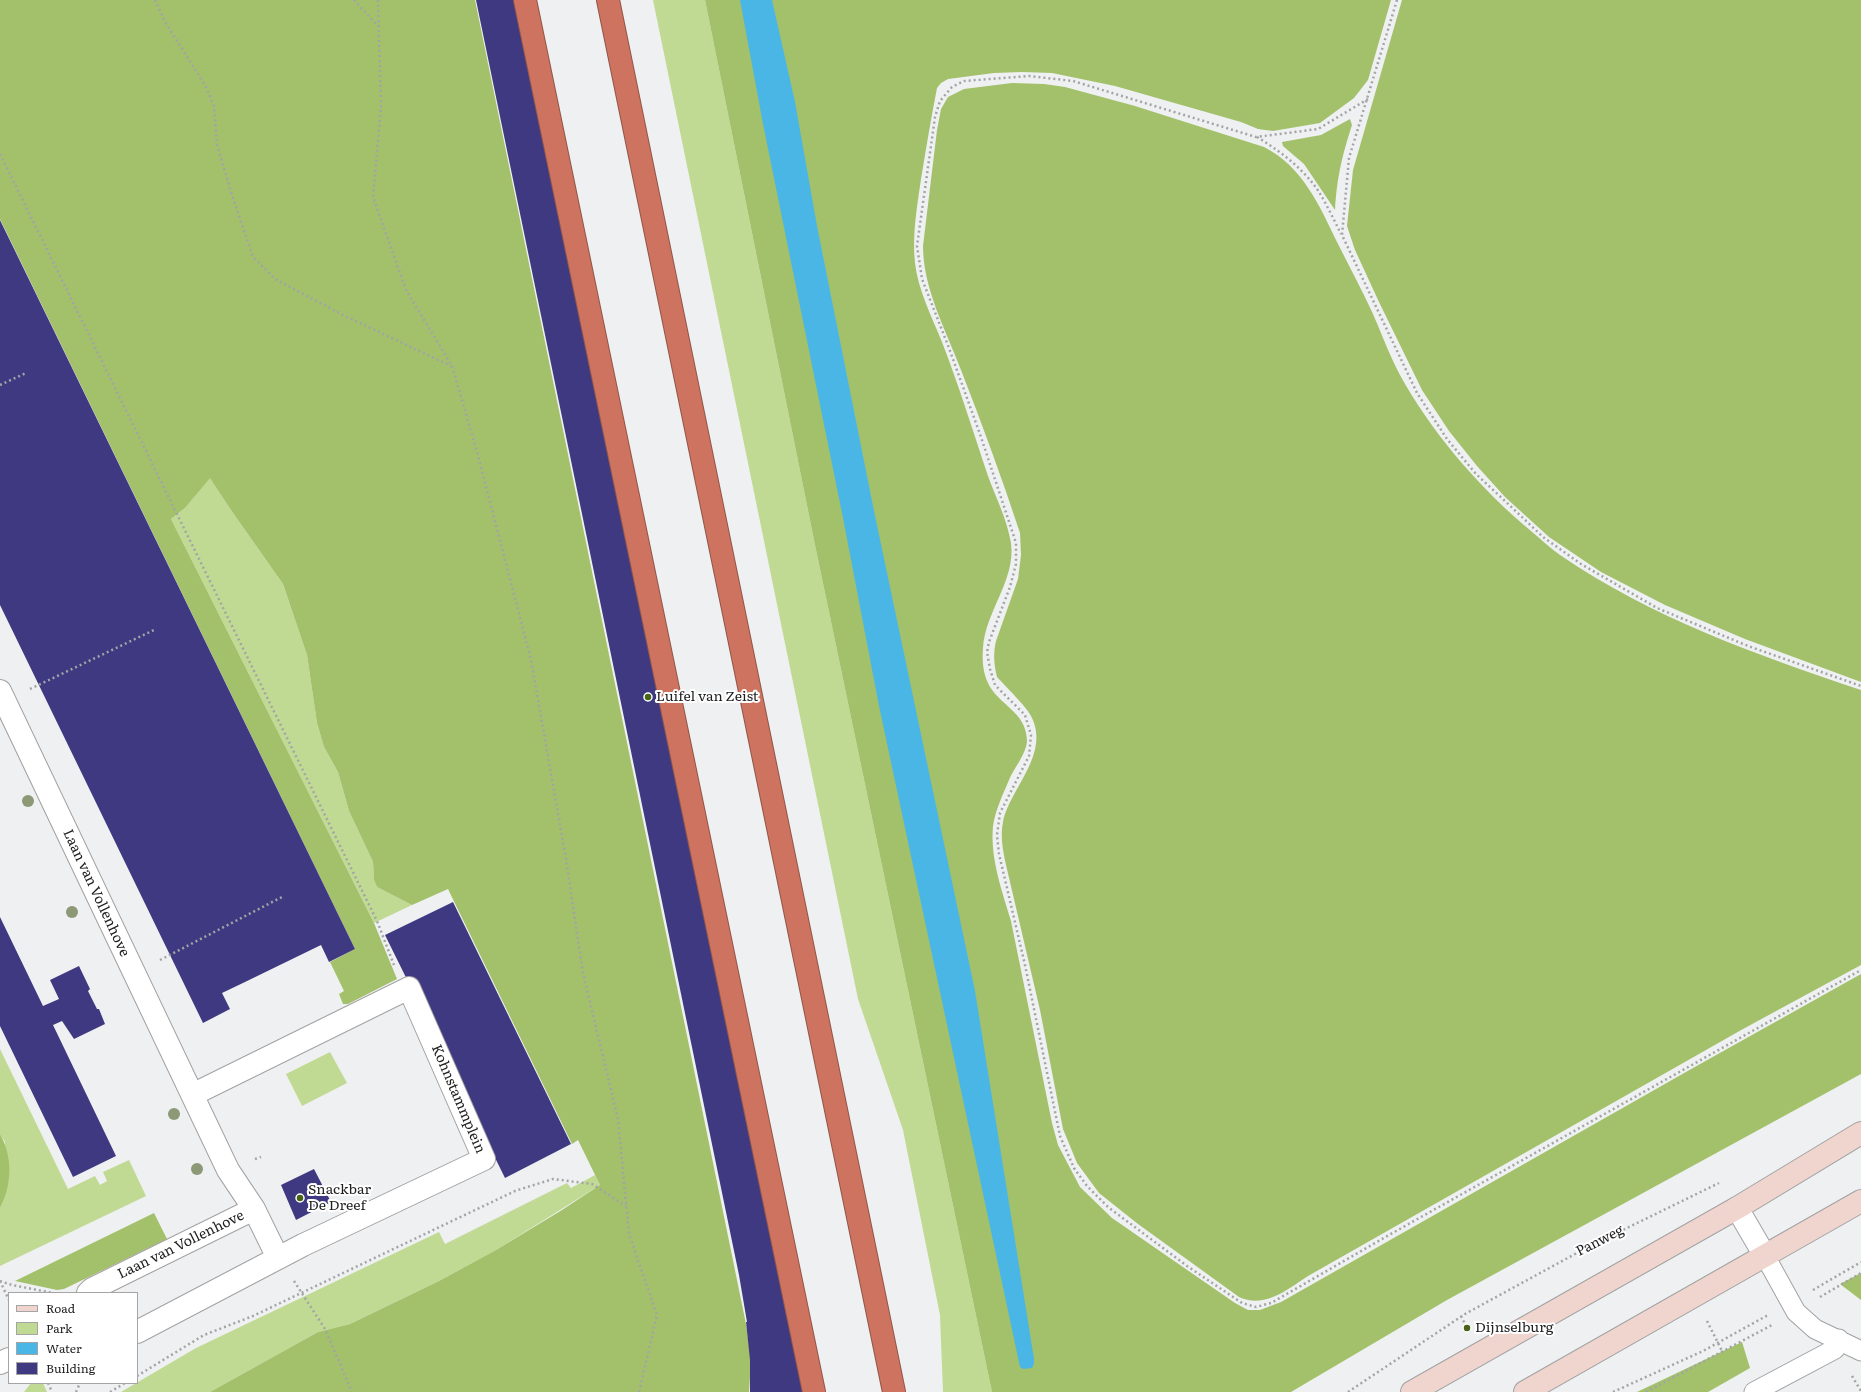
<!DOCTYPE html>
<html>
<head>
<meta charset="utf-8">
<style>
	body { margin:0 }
	#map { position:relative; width:1861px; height:1392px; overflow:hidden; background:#eff0f1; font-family:Literata,serif }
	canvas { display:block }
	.legend { position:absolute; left:8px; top:1292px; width:130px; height:92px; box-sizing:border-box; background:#fff; border:1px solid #a5a5a6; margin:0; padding:5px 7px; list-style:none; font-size:12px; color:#1f1f20 }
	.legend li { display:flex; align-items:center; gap:8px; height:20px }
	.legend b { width:20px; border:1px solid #a5a5a6 }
</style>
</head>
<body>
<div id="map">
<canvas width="1861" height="1392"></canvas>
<ul class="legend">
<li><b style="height:5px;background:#f0d5cf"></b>Road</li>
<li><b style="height:11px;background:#c0da93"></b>Park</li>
<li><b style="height:11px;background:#4ab6e5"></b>Water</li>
<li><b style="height:11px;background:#3f3982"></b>Building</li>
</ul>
</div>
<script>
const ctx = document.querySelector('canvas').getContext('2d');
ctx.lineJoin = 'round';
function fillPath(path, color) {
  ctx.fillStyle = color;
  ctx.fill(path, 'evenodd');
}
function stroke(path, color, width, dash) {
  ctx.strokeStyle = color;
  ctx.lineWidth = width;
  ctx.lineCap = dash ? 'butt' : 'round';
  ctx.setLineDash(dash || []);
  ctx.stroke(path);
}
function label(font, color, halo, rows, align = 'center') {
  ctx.font = font + ' Literata,serif';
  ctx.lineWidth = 4;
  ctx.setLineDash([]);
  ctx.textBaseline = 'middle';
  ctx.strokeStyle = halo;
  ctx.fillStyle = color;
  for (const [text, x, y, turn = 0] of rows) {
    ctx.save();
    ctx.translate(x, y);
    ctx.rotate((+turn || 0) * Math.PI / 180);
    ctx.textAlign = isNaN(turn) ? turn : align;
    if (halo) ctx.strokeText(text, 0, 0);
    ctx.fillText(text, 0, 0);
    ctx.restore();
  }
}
fillPath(new Path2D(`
	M653 0H705L815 545 992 1392H943L940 1315 903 1130 858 999Z
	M210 477 233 513 283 584 307 655 317 723 324 747 338 772 349 811 373 862 374 880 377 887 412 905 374 923 171 519 185 508Z
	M0 1049 68 1189 95 1176 100 1185 107 1181 103 1172 129 1160 146 1196 0 1266V1208L4 1199 5 1142 0 1134Z
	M330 1052 347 1083 302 1106 286 1074Z
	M595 1175 600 1185 496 1250 439 1281 350 1324 318 1332 210 1392H121L196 1348 439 1232 445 1244 567 1183 571 1188Z
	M31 1383H43L47 1392H24Z`), '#c0da93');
fillPath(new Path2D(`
	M0 0H475L746 1324 751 1361 749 1392H210L318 1332 350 1324 439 1281 496 1250 562 1210 600 1185 578 1140 572 1144 448 889 412 905 377 887 374 880 373 862 349 811 338 772 324 747 317 723 307 655 283 584 233 513 210 478 185 508 171 519 374 923 397 979 348 1004H343L339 994 344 991 330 962 355 949 0 219Z
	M705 0H1391L1368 80 1354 98 1320 123 1273 131 1258 129 1241 122 1115 86 1052 73 1022 72 994 73 948 79 941 83 937 88C931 118 926 149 921 179 917 207 912 235 915 263 918 290 932 317 942 342 959 386 973 431 988 476 996 498 1007 519 1011 543 1016 580 985 612 983 648 982 660 983 673 988 683 998 705 1026 711 1027 740 1027 753 1014 768 1009 780 1003 794 995 811 993 826 990 858 1002 891 1011 921L1052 1123 1058 1145 1080 1187 1112 1218 1235 1303 1248 1310H1260L1281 1302 1693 1068 1861 974V1074L1447 1300 1291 1392H992L815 545Z
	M1402 0H1861V682L1745 639 1665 605 1601 572 1549 537 1505 497 1477 466 1449 431 1422 390 1379 302 1355 250 1347 226 1353 170Z
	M1012 83 1044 84 1065 87 1135 106 1264 147C1303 167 1319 205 1337 242 1349 266 1362 290 1373 314 1383 337 1392 362 1405 384 1438 440 1481 489 1531 531 1541 539 1550 548 1560 555 1652 618 1757 655 1861 690V965L1743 1029 1308 1276C1288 1289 1265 1309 1239 1297L1138 1224 1099 1193 1077 1163 1063 1129 1040 1010 1006 865C1003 851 1000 836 1003 822 1010 788 1051 754 1031 716 1026 706 1005 686 997 677 994 665 993 653 996 641L1018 579 1021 555 1020 533C1002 478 982 424 961 370 946 330 923 289 923 246L937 130 941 109 948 97 964 89Z
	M1350 119 1352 125C1342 156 1337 177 1335 210L1304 164 1283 146 1282 142 1321 135Z
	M0 1134C13 1157 12 1185 0 1208Z
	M154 1213 167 1239 64 1289 57 1290 15 1281Z
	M1861 1273V1300L1840 1284Z
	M1742 1342 1750 1368 1708 1392H1637Z`), '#a2c16a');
fillPath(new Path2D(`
	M740 0H772L795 102 817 226 874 511 975 991 1034 1359V1364L1032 1368 1023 1369 1020 1367 879 706 843 518 763 124Z`), '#4ab6e5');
fillPath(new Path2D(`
	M476 0H533L806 1392H750V1360L746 1322H747L739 1275Z
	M0 220 355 949 329 962 321 945 245 982 222 993 230 1009 203 1023 0 605Z
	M453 902 571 1144 505 1178 385 935Z
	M0 917 43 1006 59 999 50 980 79 966 90 989 88 991 97 1009H99L105 1024 74 1039 62 1021 53 1025 116 1156 73 1177 0 1026Z
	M314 1169 331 1202 296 1220 281 1185Z`), '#3f3982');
const lane = new Path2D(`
	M1765 1256 1796 1312 1815 1329 1861 1351
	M1754 1392 1835 1349 1839 1339`);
const street = new Path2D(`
	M0 691 228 1170 254 1209 278 1258
	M1737 1208 1765 1256
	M88 1293 92 1289 254 1209
	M137 1332 303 1245 484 1159 409 988 194 1094
	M0 1363 9 1359`);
const secondary = new Path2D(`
	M1412 1392 1737 1208 1861 1133
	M1525 1392 1861 1201`);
const highway = new Path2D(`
	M525 0 814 1392
	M608 0 894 1392`);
stroke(lane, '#a2a2a3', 21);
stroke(street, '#a2a2a3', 24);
stroke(secondary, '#a2a2a3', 24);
stroke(highway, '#90564a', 24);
stroke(new Path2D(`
	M155 0 165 22 206 87 214 106 217 145 231 192 253 257 275 279 343 315 451 366
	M354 0 378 26
	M378 0 381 107 373 197 406 290 452 366 477 452 531 660 566 859 583 973 618 1119 629 1234 657 1315 639 1392
	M1397 0 1349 158 1342 235 1417 393 1447 439 1476 474 1505 501 1543 537 1581 564 1657 608 1748 646 1861 686
	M1368 99 1318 129 1256 137 1073 81 1029 76 964 81 952 87 940 101 935 117 917 246 922 279 949 348 981 437 1016 543V564L1010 587 989 642 987 652 990 669 995 685 1025 715 1031 735 1029 756 1000 813 997 835 999 854 1025 965 1060 1136 1074 1168 1087 1186 1108 1207 1187 1266 1242 1303 1256 1307 1271 1303 1389 1235 1861 970
	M1257 137C1280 151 1304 169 1319 192 1327 205 1334 220 1341 234
	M0 154 377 921 394 965
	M0 385 26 373
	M30 689 154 630
	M160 960 282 897
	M255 1159 261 1157
	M0 1281 12 1285 53 1293
	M0 1281 9 1300
	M294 1281 325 1329 352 1392
	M1813 1290 1861 1262
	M1820 1297 1861 1273
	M1461 1316 1467 1328
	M1707 1321 1722 1351
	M137 1376 204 1335 253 1316 515 1191 553 1179 592 1184 626 1206
	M1852 1376 1861 1391
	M48 1383 52 1392
	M76 1392 80 1383
	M110 1392 125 1383
	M1348 1392 1465 1314 1586 1248 1719 1183
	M1613 1392 1703 1351 1768 1315
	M1646 1392 1772 1325`), '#a3a4a5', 2.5, [2, 3]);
stroke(lane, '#fff', 19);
stroke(street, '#fff', 22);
stroke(secondary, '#f0d5cf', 22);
stroke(highway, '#cd7360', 22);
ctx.fillStyle = '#8d9976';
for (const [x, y] of [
	[28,801],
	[72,912],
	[174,1114],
	[197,1169]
]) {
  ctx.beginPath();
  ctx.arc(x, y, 6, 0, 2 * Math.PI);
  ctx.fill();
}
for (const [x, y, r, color] of [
	[648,697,4,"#466316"],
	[300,1198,4,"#466316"],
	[1467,1328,4,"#466316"]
]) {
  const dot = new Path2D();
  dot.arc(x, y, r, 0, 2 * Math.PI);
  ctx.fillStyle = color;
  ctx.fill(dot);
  stroke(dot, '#fff', 1.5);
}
label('14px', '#1f1f20', '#fff', [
	["Luifel van Zeist",656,697],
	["Snackbar",308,1190],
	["De Dreef",308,1206],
	["Dijnselburg",1475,1328]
], 'left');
label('14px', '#1f1f20', '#fff', [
	["Laan van Vollenhove",96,893,65],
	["Kohnstammplein",458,1099,67],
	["Panweg",1600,1241,-27],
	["Laan van Vollenhove",181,1245,-26]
]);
</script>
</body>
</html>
